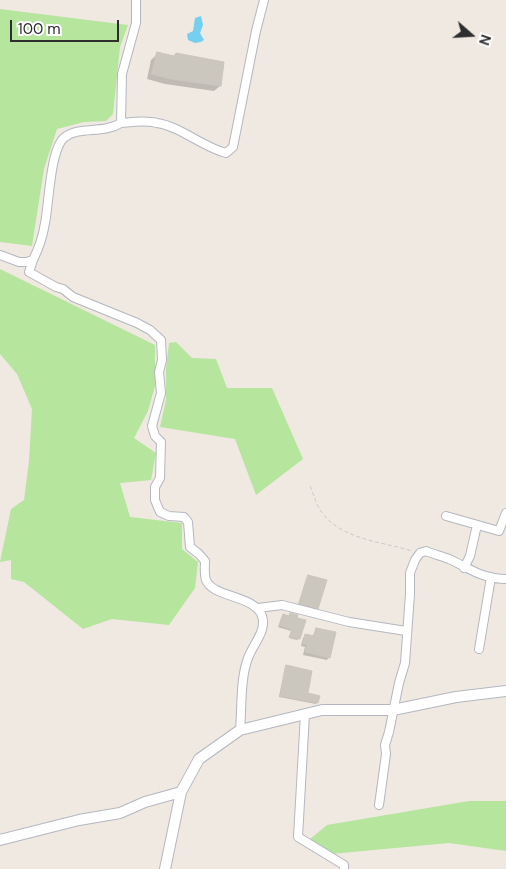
<!DOCTYPE html>
<html>
<head>
<meta charset="utf-8">
<style>
	body { margin:0 }
	#map { position:relative; width:506px; height:869px; overflow:hidden; background:#efe9e1; font-family:"DM Sans",sans-serif }
	canvas { display:block }
	.north { position:absolute; left:446px; top:10px; width:50px; height:50px; -webkit-text-stroke:4px #fff; paint-order:stroke; rotate:109deg; font-size:14px; font-weight:700; line-height:20px; text-align:center; color:#2e2e2e }
	.north::after { content:''; display:block; margin:auto; width:18px; height:22px; background:#2e2e2e; clip-path:polygon(50% 0,100% 100%,50% 72%,0 100%) }
	.scale { position:absolute; left:10px; top:20px; width:109px; height:22px; box-sizing:border-box; border:2px solid #2e2e2e; border-top:0; padding-left:6px; font-size:15px; line-height:18px; white-space:nowrap; color:#2e2e2e; -webkit-text-stroke:4px #fff; paint-order:stroke }
</style>
</head>
<body>
<div id="map">
<canvas width="506" height="869"></canvas>
<div class="north">N</div>
<div class="scale">100 m</div>
</div>
<script>
const ctx = document.querySelector('canvas').getContext('2d');
ctx.lineJoin = 'round';
function fillPath(path, color) {
  ctx.fillStyle = color;
  ctx.fill(path, 'evenodd');
}
function stroke(path, color, width, dash) {
  ctx.strokeStyle = color;
  ctx.lineWidth = width;
  ctx.lineCap = dash ? 'butt' : 'round';
  ctx.setLineDash(dash || []);
  ctx.stroke(path);
}
fillPath(new Path2D(`
	M0 9 128 25 120 47 113 114 106 121 84 122 57 129 44 169 32 246 0 242Z
	M0 269 155 345V386L148 411 134 438 156 453 151 480 120 483 130 517 182 523V549L198 562 195 588 169 625 112 619 83 629 24 582 11 579V560L0 562 11 509 24 500 29 461 32 409 17 374 0 354Z
	M176 342 192 358 216 359 227 388H272L303 459 256 495 235 439 160 427 166 400V368L169 343Z
	M469 801H506V851L449 843 331 854 310 839 327 825Z`), '#b6e59e');
fillPath(new Path2D(`
	M201 16 203 25 200 33 204 40 201 42 195 43 188 40 187 34 193 31 195 18Z`), '#75cff0');
fillPath(new Path2D(`
	M157 54 220 86 214 91 165 84 147 79 151 60Z
	M308 577 317 608 316 610 298 605Z
	M290 614 299 638 297 640 289 638 291 631 278 627 282 617 283 616 288 617Z
	M316 629 329 657 327 660 303 655 305 647 301 646 303 638 305 635 312 637Z
	M286 667 306 694 317 702 316 704 279 697Z`), '#0003');
const building = new Path2D(`
	M157 52 174 56 176 53 224 62 221 86 171 79 152 74Z
	M308 575 327 580 318 609 299 604Z
	M290 613 298 615 297 618 306 620 300 639 289 637 292 630 279 625 283 614 289 616Z
	M316 628 336 632 330 658 305 652 307 644H303L305 634 314 636Z
	M286 665 312 671 308 693 320 696 318 703 280 696Z`);
fillPath(building, '#cbc7bf');
stroke(building, '#cbc5ba', 1);
const minor = new Path2D(`
	M121 123C133 122 145 120 157 123 182 127 202 147 226 153L233 147 256 31 264 0
	M0 255 19 262H26L33 260C39 248 43 236 45 223 49 204 50 148 65 137 80 126 103 134 121 123L122 74 136 23V0
	M33 260 29 272 56 287 63 289 73 297 137 323 150 330 161 340 162 360 159 372 161 393 152 426 155 436 161 442 160 478 155 487V500L160 512 169 516 184 517 188 522 190 547 199 554 205 561C205 568 204 574 206 580 213 598 255 595 262 616 267 631 253 644 248 658 240 679 242 708 240 730
	M446 516 499 531 506 513
	M464 568 470 556 477 525
	M258 608 282 605 349 622 406 631
	M479 649 491 577
	M305 714 298 837 344 865V869
	M379 805 386 754 385 745 389 732 399 683 405 663 410 594V573L415 560 420 553 426 551C433 554 441 556 449 559 469 568 482 579 506 579`);
const tertiary = new Path2D(`
	M0 840 79 820 120 813 145 802 181 792
	M165 869 181 792 199 759 240 730 322 710H393L456 697 506 691`);
stroke(minor, '#b4b7c1', 10);
stroke(tertiary, '#b4b7c1', 12);
stroke(new Path2D(`
	M310 486C313 492 314 498 317 504 333 539 380 541 412 551`), '#c9c9c9', 1, [4, 2.5]);
stroke(minor, '#fff', 8);
stroke(tertiary, '#fff', 10);
</script>
</body>
</html>
